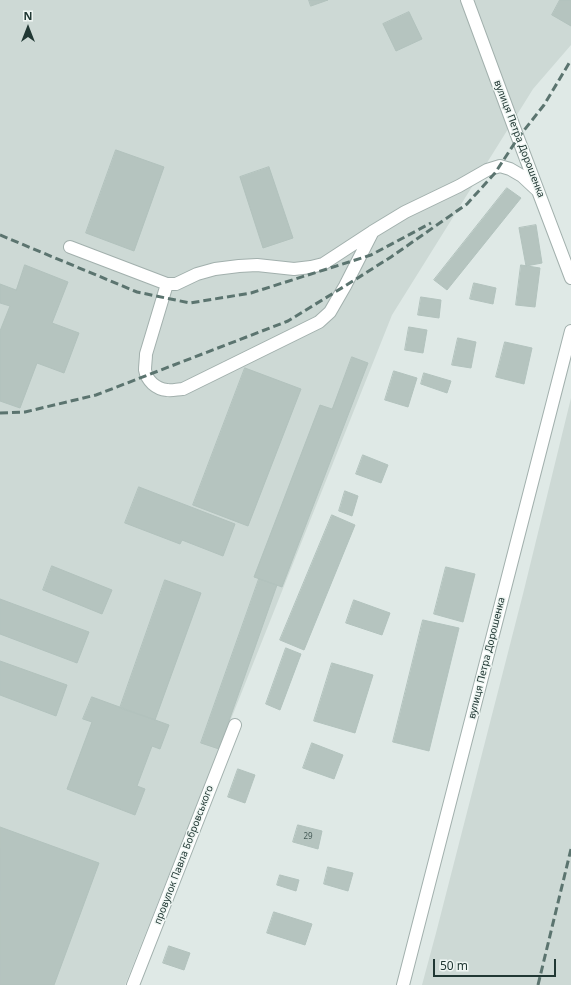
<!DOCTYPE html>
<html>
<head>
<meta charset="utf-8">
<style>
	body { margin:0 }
	#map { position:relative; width:571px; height:985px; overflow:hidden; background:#dfe9e6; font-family:"Noto Sans",sans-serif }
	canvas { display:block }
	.north { position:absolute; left:8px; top:8px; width:40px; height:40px; -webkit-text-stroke:3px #eff6f3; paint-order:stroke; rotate:0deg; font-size:11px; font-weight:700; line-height:16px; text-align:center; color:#213834 }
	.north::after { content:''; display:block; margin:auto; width:14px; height:18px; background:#213834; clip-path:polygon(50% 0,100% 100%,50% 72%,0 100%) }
	.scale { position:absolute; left:433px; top:959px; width:123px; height:18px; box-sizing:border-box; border:2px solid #213834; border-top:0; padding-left:5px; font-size:12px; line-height:14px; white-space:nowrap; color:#213834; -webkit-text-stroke:3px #eff6f3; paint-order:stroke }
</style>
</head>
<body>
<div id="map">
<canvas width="571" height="985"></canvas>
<div class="north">N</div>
<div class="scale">50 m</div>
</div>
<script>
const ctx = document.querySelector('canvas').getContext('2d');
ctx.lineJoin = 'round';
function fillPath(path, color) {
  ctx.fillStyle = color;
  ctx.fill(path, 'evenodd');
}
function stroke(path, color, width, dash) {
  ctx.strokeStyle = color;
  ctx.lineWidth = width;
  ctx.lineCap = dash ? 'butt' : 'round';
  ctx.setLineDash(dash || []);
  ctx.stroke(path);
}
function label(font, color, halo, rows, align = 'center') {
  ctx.font = font + ' "Noto Sans",sans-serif';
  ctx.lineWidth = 3;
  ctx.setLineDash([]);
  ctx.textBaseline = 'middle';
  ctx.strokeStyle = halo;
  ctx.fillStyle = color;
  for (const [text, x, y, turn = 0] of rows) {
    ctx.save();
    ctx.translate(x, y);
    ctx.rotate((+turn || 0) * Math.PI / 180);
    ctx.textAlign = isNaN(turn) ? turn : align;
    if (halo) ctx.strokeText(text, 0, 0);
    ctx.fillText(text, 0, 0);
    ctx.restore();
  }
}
fillPath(new Path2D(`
	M0 0H571V45L533 89 392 315 125 985H0Z
	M571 398V985H422L436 933 523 594Z`), '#cdd9d5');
const building = new Path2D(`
	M309 0H328L311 6Z
	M560 0H571V26L552 15Z
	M409 12 422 39 396 51 383 24Z
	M116 150 164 167 134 251 86 233Z
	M269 167 293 238 263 248 240 177Z
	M507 188 521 198 447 290 434 280Z
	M536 225 542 263 526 266 519 228Z
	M25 265 68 282 52 323 79 333 64 373 37 363 20 408 0 401V331L10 306 0 303V284L16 290Z
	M521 265 540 268 535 307 516 305Z
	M474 283 496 288 493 304 470 299Z
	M421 297 441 300 439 318 418 315Z
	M409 327 427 330 423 353 405 350Z
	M458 338 476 342 471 368 452 365Z
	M505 342 532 348 524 384 496 377Z
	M352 357 368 363 282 587 254 577 320 405 332 409Z
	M245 368 301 389 248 526 193 505Z
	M394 371 417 378 408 407 385 400Z
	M424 373 451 381 447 393 421 384Z
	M363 455 388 465 381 483 356 474Z
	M139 487 235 524 223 556 182 540 180 544 125 523Z
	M345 491 358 496 352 516 339 511Z
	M332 515 355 525 304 650 280 640Z
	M52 566 112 590 102 614 43 590Z
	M446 567 475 574 463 622 434 614Z
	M259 579 277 585 219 749 201 743Z
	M165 580 201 593 155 720 120 708Z
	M0 599 89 632 77 663 0 634Z
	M354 600 390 613 382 635 346 623Z
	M423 620 459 628 429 751 393 742Z
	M286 648 301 654 280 710 266 704Z
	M0 661 67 685 56 716 0 695Z
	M332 663 373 675 355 733 314 721Z
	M92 697 169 725 160 749 152 746 137 786 145 789 135 815 67 789 92 722 83 719Z
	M312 743 343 755 334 779 303 768Z
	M238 769 255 775 245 803 228 797Z
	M298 825 322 831 318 849 293 842Z
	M0 827 99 863 54 985H0Z
	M328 867 353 873 348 891 324 884Z
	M280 875 299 880 296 891 277 885Z
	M274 912 312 924 305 945 267 933Z
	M169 946 190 953 184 970 163 963Z`);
fillPath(building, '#b5c4bf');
stroke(building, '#b2c2bd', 1);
const minor = new Path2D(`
	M467 0 518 138 571 278
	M70 247 167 284H176L197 274 215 269 239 266 257 265 294 269 311 267 323 264 372 232 405 212 459 186 487 170 500 166 510 169 522 176 537 190
	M167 284 146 354C146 359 145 365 145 370 147 381 156 389 167 390 172 391 178 389 183 389L319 322 330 312 345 286 372 233
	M133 985 235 725
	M403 985 571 331`);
stroke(minor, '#a2b0ad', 14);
stroke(minor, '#fff', 12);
stroke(new Path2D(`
	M0 235 137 292 190 303 251 293 371 255 431 223
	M0 413 25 412 96 395 288 321 345 286 391 257 467 204 495 173 518 138 544 105 571 60
	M538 985 571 849`), '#5b746f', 3, [8, 4]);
label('8px', '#465b57', null, [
	["29",308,837]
]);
label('10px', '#213834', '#eff6f3', [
	["вулиця Петра Дорошенка",519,139,69],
	["вулиця Петра Дорошенка",487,658,-76],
	["провулок Павла Бобровського",184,855,-69]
]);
</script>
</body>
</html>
